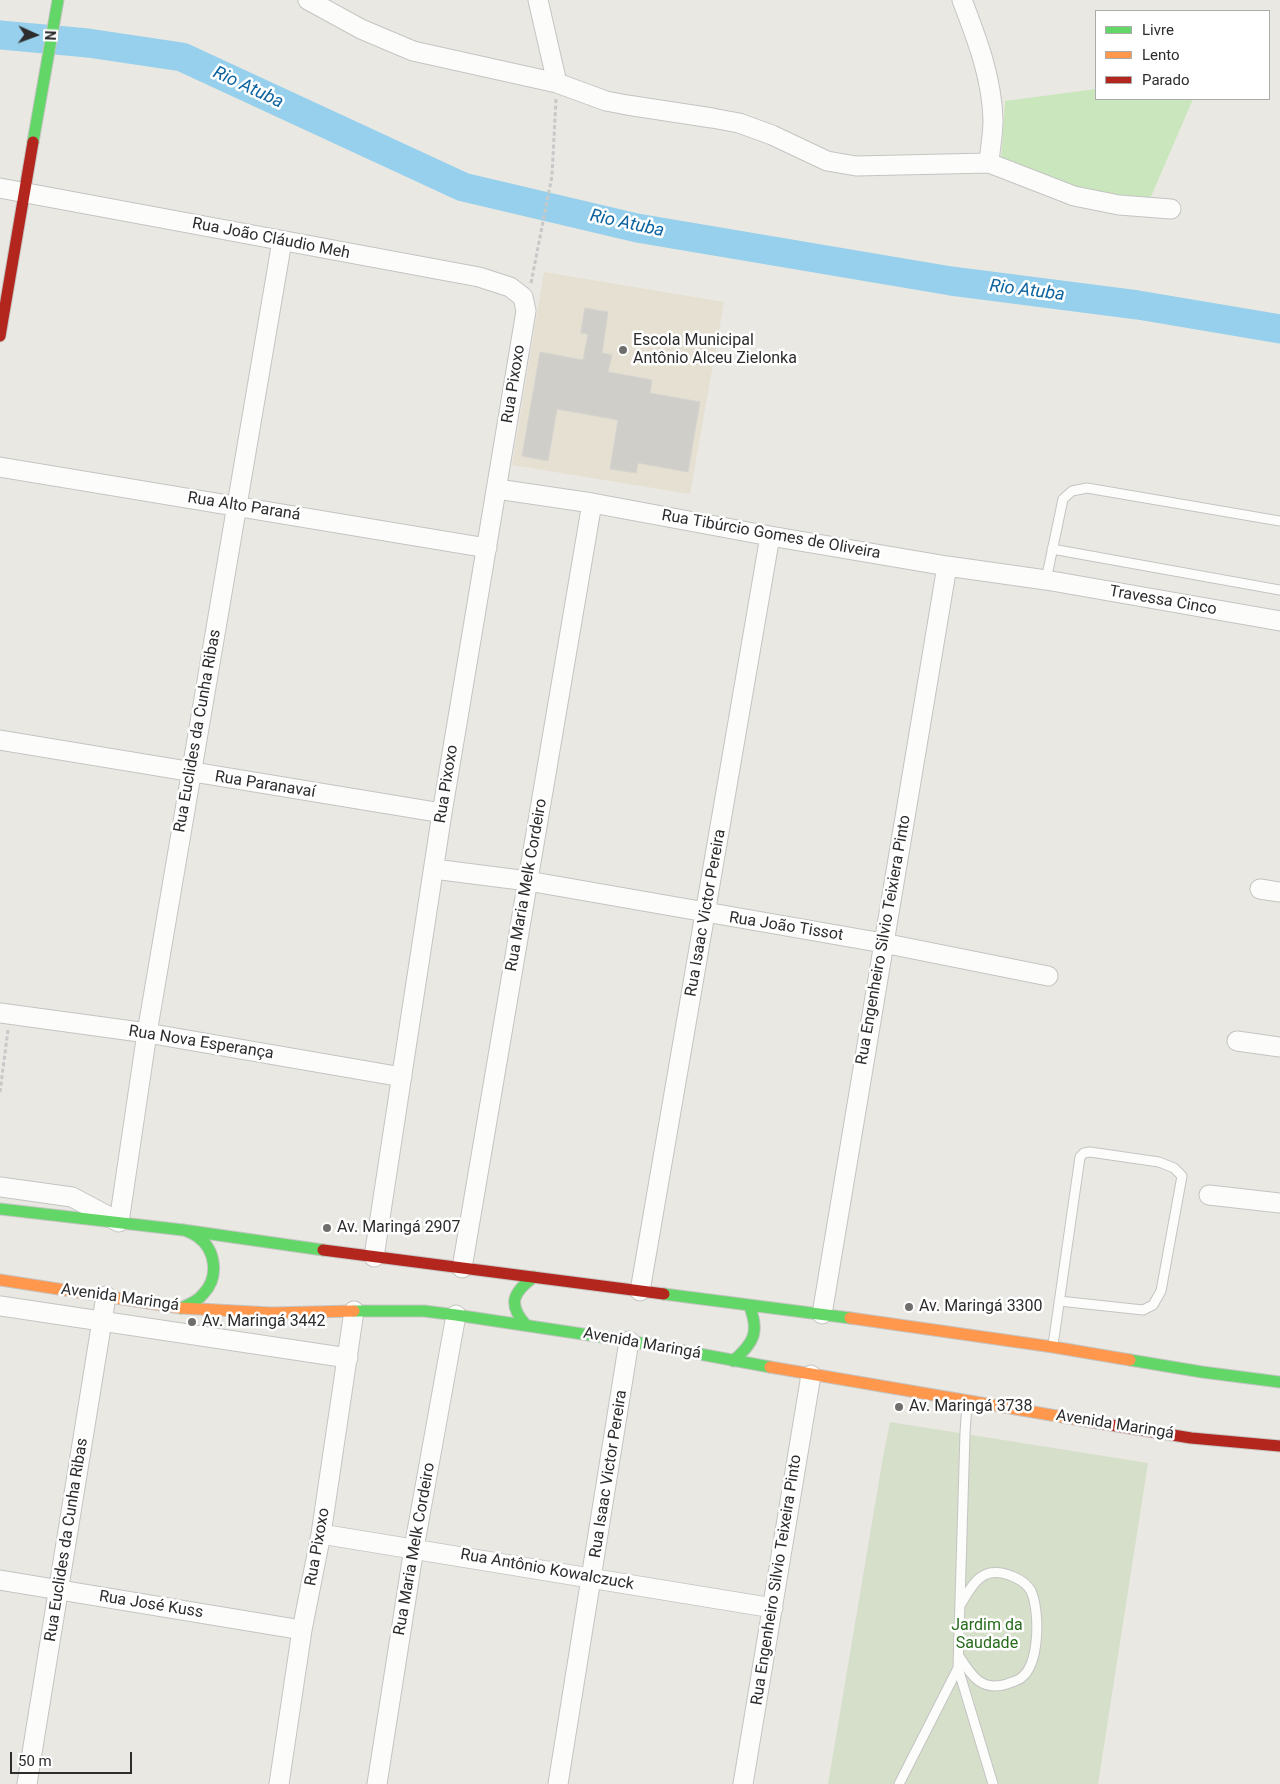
<!DOCTYPE html>
<html>
<head>
<meta charset="utf-8">
<style>
	body { margin:0 }
	#map { position:relative; width:1280px; height:1784px; overflow:hidden; background:#eae8e2; font-family:Roboto,sans-serif }
	canvas { display:block }
	.legend { position:absolute; left:1095px; top:10px; width:175px; height:90px; box-sizing:border-box; background:#fff; border:1px solid #ababab; margin:0; padding:6px 9px; list-style:none; font-size:15px; color:#2d2d2d }
	.legend li { display:flex; align-items:center; gap:10px; height:25px }
	.legend b { width:25px; border:1px solid #ababab }
	.north { position:absolute; left:10px; top:10px; width:50px; height:50px; -webkit-text-stroke:4px #fff; paint-order:stroke; rotate:92deg; font-size:14px; font-weight:700; line-height:20px; text-align:center; color:#2d2d2d }
	.north::after { content:''; display:block; margin:auto; width:18px; height:22px; background:#2d2d2d; clip-path:polygon(50% 0,100% 100%,50% 72%,0 100%) }
	.scale { position:absolute; left:10px; top:1752px; width:122px; height:22px; box-sizing:border-box; border:2px solid #2d2d2d; border-top:0; padding-left:6px; font-size:15px; line-height:18px; white-space:nowrap; color:#2d2d2d; -webkit-text-stroke:4px #fff; paint-order:stroke }
</style>
</head>
<body>
<div id="map">
<canvas width="1280" height="1784"></canvas>
<ul class="legend">
<li><b style="height:6px;background:#63d668"></b>Livre</li>
<li><b style="height:6px;background:#ff974d"></b>Lento</li>
<li><b style="height:6px;background:#b3261e"></b>Parado</li>
</ul>
<div class="north">N</div>
<div class="scale">50 m</div>
</div>
<script>
const ctx = document.querySelector('canvas').getContext('2d');
ctx.lineJoin = 'round';
function fillPath(path, color) {
  ctx.fillStyle = color;
  ctx.fill(path, 'evenodd');
}
function stroke(path, color, width, dash) {
  ctx.strokeStyle = color;
  ctx.lineWidth = width;
  ctx.lineCap = dash ? 'butt' : 'round';
  ctx.setLineDash(dash || []);
  ctx.stroke(path);
}
function label(font, color, halo, rows, align = 'center') {
  ctx.font = font + ' Roboto,sans-serif';
  ctx.lineWidth = 5;
  ctx.setLineDash([]);
  ctx.textBaseline = 'middle';
  ctx.strokeStyle = halo;
  ctx.fillStyle = color;
  for (const [text, x, y, turn = 0] of rows) {
    ctx.save();
    ctx.translate(x, y);
    ctx.rotate((+turn || 0) * Math.PI / 180);
    ctx.textAlign = isNaN(turn) ? turn : align;
    if (halo) ctx.strokeText(text, 0, 0);
    ctx.fillText(text, 0, 0);
    ctx.restore();
  }
}
fillPath(new Path2D(`
	M544 272 724 302 690 494 512 465Z`), '#e5e0d1');
fillPath(new Path2D(`
	M1096 89V99H1193L1150 199 1095 193 1001 161 1005 101Z`), '#cae6bc');
fillPath(new Path2D(`
	M890 1422 1148 1463 1098 1784H828L883 1457Z`), '#d6dfca');
stroke(new Path2D(`
	M0 35 88 43 182 57 463 187 637 228 951 281 1138 305 1280 329`), '#97d0ec', 29);
const building = new Path2D(`
	M585 308 608 312 602 353 612 355 608 372 652 380 650 393 700 402 688 472 638 463 636 473 610 469 618 420 557 409 548 461 522 456 540 352 583 360 588 334 581 333Z`);
fillPath(building, '#cfcec9');
stroke(building, '#d5d4cf', 1);
const lane = new Path2D(`
	M1052 549 1280 590
	M1046 580 1063 499 1072 491 1087 488 1280 521
	M1053 1345 1080 1157 1084 1153 1090 1152 1159 1162 1174 1168 1182 1176 1161 1291 1153 1305 1143 1310 1059 1301
	M967 1404 965 1433 958 1668 993 1784
	M959 1656C971 1675 981 1692 1007 1684 1011 1682 1017 1681 1021 1678 1040 1664 1040 1611 1031 1591 1027 1584 1021 1580 1014 1577 984 1564 974 1581 961 1604
	M899 1784 958 1668`);
const street = new Path2D(`
	M308 0 361 29 413 51 557 83 606 101 627 105 712 118 739 123 772 135 827 161 856 166 989 163 1074 196 1119 205 1171 209
	M538 0 557 83
	M962 0C977 39 992 78 993 120 993 135 990 149 989 163
	M0 188 479 277 510 287 523 297 526 311 442 813 374 1257
	M0 467 487 548
	M497 489 592 503 770 536 947 566 1046 580 1280 621
	M0 740 442 813
	M434 869 528 881 883 943 1048 976
	M1260 889 1280 892
	M0 1013 147 1033 402 1077
	M1237 1041 1280 1047
	M0 1187 72 1197 119 1222 147 1033 282 241
	M1209 1195 1280 1203
	M462 1268 592 503
	M640 1291 770 536
	M0 1306 348 1358
	M822 1314 947 566
	M321 1534 773 1608
	M0 1580 302 1630
	M27 1784 106 1296
	M279 1784 302 1630 321 1534 354 1311
	M377 1784 414 1548 456 1315
	M558 1784 629 1341
	M743 1784 811 1375`);
const fast = new Path2D(`
	M33 142 58 0
	M0 1209 183 1230 323 1250
	M664 1294 850 1318
	M181 1308C190 1304 198 1301 204 1293 219 1277 216 1250 198 1237 194 1234 189 1232 184 1230
	M354 1311H424L456 1315 629 1341 770 1367
	M526 1325C507 1304 513 1292 534 1277
	M1130 1360 1202 1372 1280 1382
	M733 1361C754 1343 760 1332 749 1305`);
const slow = new Path2D(`
	M0 1280 181 1308 271 1313 354 1311
	M850 1318 1053 1347 1130 1360
	M770 1367 1092 1422`);
const jam = new Path2D(`
	M0 336 33 142
	M323 1250 664 1294
	M1092 1422 1191 1438 1280 1446`);
stroke(lane, '#c4c4c3', 11);
stroke(street, '#c4c4c3', 21);
stroke(fast, '#c4c4c3', 13);
stroke(slow, '#c4c4c3', 13);
stroke(jam, '#c4c4c3', 13);
stroke(new Path2D(`
	M531 283 552 176 556 99
	M0 1092 8 1030`), '#c8c8c8', 3, [4, 2.5]);
stroke(lane, '#fcfcfb', 9);
stroke(street, '#fcfcfb', 19);
stroke(fast, '#63d668', 11);
stroke(slow, '#ff974d', 11);
stroke(jam, '#b3261e', 11);
for (const [x, y, r, color] of [
	[623,350,5,"#6f6e6c"],
	[327,1228,5,"#6f6e6c"],
	[909,1307,5,"#6f6e6c"],
	[192,1322,5,"#6f6e6c"],
	[899,1407,5,"#6f6e6c"]
]) {
  const dot = new Path2D();
  dot.arc(x, y, r, 0, 2 * Math.PI);
  ctx.fillStyle = color;
  ctx.fill(dot);
  stroke(dot, '#fff', 2);
}
label('16px', '#2d2d2d', '#fff', [
	["Rua João Cláudio Meh",271,239,11],
	["Rua Pixoxo",514,384,-81],
	["Rua Alto Paraná",244,507,9],
	["Rua Tibúrcio Gomes de Oliveira",771,535,10],
	["Travessa Cinco",1163,601,10],
	["Rua Euclides da Cunha Ribas",198,731,-80],
	["Rua Pixoxo",447,784,-81],
	["Rua Paranavaí",265,785,9],
	["Rua Maria Melk Cordeiro",527,885,-80],
	["Rua Isaac Victor Pereira",706,913,-80],
	["Rua João Tissot",786,927,9],
	["Rua Engenheiro Silvio Teixiera Pinto",884,940,-80],
	["Rua Nova Esperança",201,1043,9],
	["Avenida Maringá",120,1298,8],
	["Avenida Maringá",642,1344,10],
	["Avenida Maringá",1115,1425,9],
	["Rua Isaac Victor Pereira",609,1474,-81],
	["Rua Euclides da Cunha Ribas",67,1540,-81],
	["Rua Pixoxo",318,1547,-80],
	["Rua Maria Melk Cordeiro",415,1549,-80],
	["Rua Antônio Kowalczuck",547,1570,10],
	["Rua Engenheiro Silvio Teixeira Pinto",777,1580,-81],
	["Rua José Kuss",151,1605,9]
]);
label('16px', '#2d2d2d', '#fff', [
	["Escola Municipal",633,341],
	["Antônio Alceu Zielonka",633,359],
	["Av. Maringá 2907",337,1228],
	["Av. Maringá 3300",919,1307],
	["Av. Maringá 3442",202,1322],
	["Av. Maringá 3738",909,1407]
], 'left');
label('16px', '#266c1b', '#fff', [
	["Jardim da",987,1626],
	["Saudade",987,1644]
]);
label('italic 18px', '#0d64a1', '#fff', [
	["Rio Atuba",248,88,25],
	["Rio Atuba",627,224,12],
	["Rio Atuba",1027,291,7]
]);
</script>
</body>
</html>
